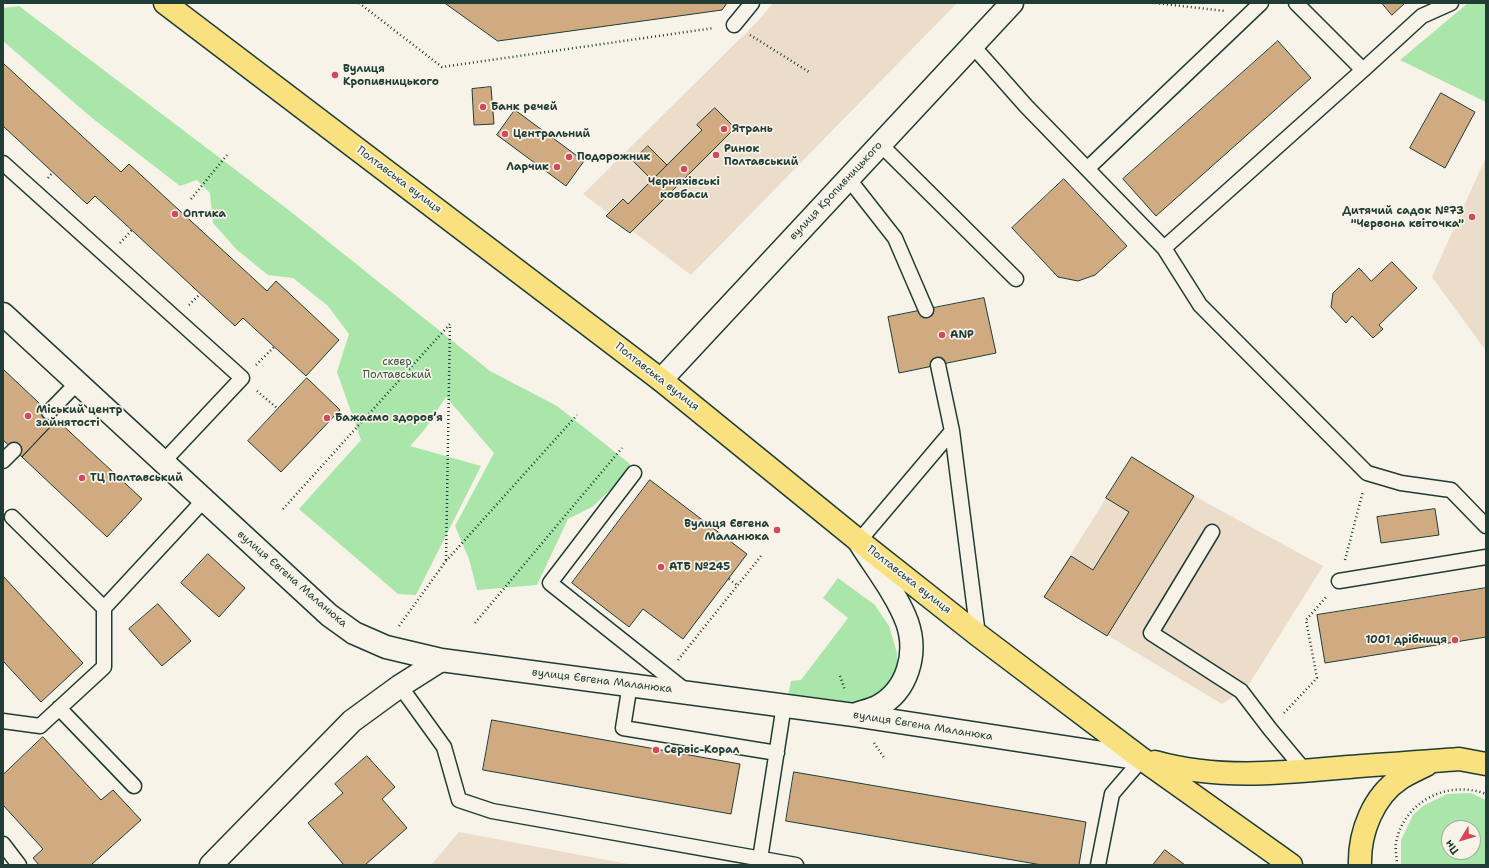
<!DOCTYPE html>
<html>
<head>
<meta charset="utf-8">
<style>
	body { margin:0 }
	#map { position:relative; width:1489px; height:868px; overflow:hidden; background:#f7f3e8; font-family:"Shantell Sans",sans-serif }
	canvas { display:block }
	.frame { position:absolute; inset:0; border:4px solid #1f3d34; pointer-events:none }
	.north { position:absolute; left:1441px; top:820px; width:40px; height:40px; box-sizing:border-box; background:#f7f3e8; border:1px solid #a1aaa0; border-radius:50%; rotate:232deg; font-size:11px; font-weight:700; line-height:16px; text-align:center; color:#1f3d34 }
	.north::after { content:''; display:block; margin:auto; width:14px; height:18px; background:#d1495b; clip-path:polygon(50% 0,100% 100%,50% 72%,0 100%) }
</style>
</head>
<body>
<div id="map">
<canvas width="1489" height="868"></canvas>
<div class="frame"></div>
<div class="north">Пн</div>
</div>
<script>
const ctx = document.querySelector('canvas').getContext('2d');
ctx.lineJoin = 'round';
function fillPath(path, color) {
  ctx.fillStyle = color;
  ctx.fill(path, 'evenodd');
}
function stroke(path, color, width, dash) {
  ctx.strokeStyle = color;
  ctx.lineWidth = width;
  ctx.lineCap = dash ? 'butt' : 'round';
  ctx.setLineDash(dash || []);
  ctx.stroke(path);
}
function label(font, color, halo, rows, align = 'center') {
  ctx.font = font + ' "Shantell Sans",sans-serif';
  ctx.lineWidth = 3.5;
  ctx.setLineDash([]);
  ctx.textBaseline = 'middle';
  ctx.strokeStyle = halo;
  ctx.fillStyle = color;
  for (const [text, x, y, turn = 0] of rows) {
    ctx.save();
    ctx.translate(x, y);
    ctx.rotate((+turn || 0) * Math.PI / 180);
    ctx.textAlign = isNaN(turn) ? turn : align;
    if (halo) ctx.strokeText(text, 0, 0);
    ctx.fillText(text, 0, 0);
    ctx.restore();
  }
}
fillPath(new Path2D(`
	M773 3H957L691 275 583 194 759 20Z
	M1486 157V351L1432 277Z
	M1132 457 1194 496 1323 566 1246 689 1222 704 1044 597Z
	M459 832 633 865H431Z`), '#ebddc9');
fillPath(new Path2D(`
	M1468 3H1486V102L1400 60Z
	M19 6 290 211 490 371 557 406 630 464 625 476 592 507 568 519 537 585 477 590 469 559 455 526 494 453 446 397 425 429 410 446 481 466 416 595 398 594 299 509 361 440 337 372 349 334 328 306 293 278 268 275 237 250 213 223 210 193 197 180 180 186 92 118 3 41V8Z
	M838 578 875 605 889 626 897 653V671L889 686 879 694 867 701 855 704 788 697 791 681 801 680 848 618 823 598Z
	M1471 793 1486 800V865H1401V840L1413 815 1423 806 1447 794ZM1449 828H1473V852H1449Z`), '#aae5aa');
const building = new Path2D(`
	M445 3H727L722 10 498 41Z
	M1382 3H1405L1392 15Z
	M1278 41 1311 78 1156 216 1123 179Z
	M3 63 121 172 129 164 267 291 276 281 339 340 306 376 243 318 235 326 95 196 87 204 3 126Z
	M491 87 494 124 474 125 472 89Z
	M1441 93 1475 112 1445 168 1410 148Z
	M715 108 735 128 630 233 606 216 623 199 628 204 702 130 697 125Z
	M515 110 584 161 566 186 497 135Z
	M648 146 667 165 652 180 633 161Z
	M1064 179 1127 246 1095 275 1078 281 1058 277 1012 228Z
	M1392 262 1417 288 1379 325 1383 329 1373 338 1352 316 1346 323 1331 307 1333 293 1359 268 1371 281Z
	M984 298 996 353 899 373 888 317Z
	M3 369 57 420 22 457 3 440Z
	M307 378 340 410 281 472 248 441Z
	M57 420 142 499 107 537 22 457Z
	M1132 457 1194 496 1107 636 1044 597 1071 556 1093 570 1129 512 1106 498Z
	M650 480 747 554 683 639 643 609 629 627 572 583Z
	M1435 509 1439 535 1381 543 1377 517Z
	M208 554 245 588 219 617 181 583Z
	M3 576 83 663 41 702 3 661Z
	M1486 588V637L1325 663 1317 615Z
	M158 604 191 641 162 666 129 629Z
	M492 720 740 764 731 814 483 770Z
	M43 737 101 800 113 790 141 820 91 865H39L33 858 43 849 3 805V775Z
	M367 756 395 787 382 799 407 828 365 865H344L308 823 343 793 335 784Z
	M794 772 1086 822 1079 865H1042L786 821Z
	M1165 850 1185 865H1153Z`);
fillPath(building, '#d0ab82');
stroke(building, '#1f3d34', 1);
const service = new Path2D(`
	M1296 3 1363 70 1422 16 1451 3
	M734 25 752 3
	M972 45 1026 106 1164 248 1363 70
	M880 144 1016 279
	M3 163 242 378 163 462
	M1088 168 1261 3
	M848 178 895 238 926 310
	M1164 248 1200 305 1367 473 1401 483 1451 490 1486 526
	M938 365 952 431 978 635
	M49 412 77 383
	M3 461 14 450
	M634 473 550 583 686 691
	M12 517 104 608
	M1212 532 1151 633 1241 691 1270 729 1305 771
	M859 541 952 431
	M1339 581 1486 557
	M630 684 623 728 777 753
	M400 686 444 747 459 800 492 811 796 865
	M59 708 134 786
	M3 721 40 726 104 667V608L204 500
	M3 844 19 865
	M760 859 784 705
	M1098 865 1112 794 1142 759`);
const minor = new Path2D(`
	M3 314 329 615 354 633 386 647 441 660 854 715 1142 759
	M854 715C862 712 870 710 877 707 908 691 918 653 907 622 897 595 875 567 860 543
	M211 865 352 721 400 686 441 660`);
const secondary = new Path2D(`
	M661 380 1012 3`);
const primary = new Path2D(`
	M165 3 661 380 859 541 978 635 1142 759 1291 865
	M1155 762C1219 780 1283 773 1349 767 1385 764 1422 762 1459 759L1486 764
	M1360 865C1359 833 1373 796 1401 778 1409 773 1418 769 1426 765`);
stroke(service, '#1f3d34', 17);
stroke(minor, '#1f3d34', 25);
stroke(secondary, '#1f3d34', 25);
stroke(primary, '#1f3d34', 25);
stroke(new Path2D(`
	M359 3 442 67 714 28
	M1155 3 1225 11
	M750 35 809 72
	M48 178 53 172
	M191 199 227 155
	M120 243 132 230
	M189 305 200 294
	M256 365 274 347
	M257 391 278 409
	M283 509 450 324
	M446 560 450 324
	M1345 560 1363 491
	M729 579 737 585
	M475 623 622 448
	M399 626 446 561 577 415
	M678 660 761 556
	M840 676 845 690
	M1284 713 1317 678 1306 620 1327 596
	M874 743 885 759
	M1397 865C1397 858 1395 850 1396 843 1403 802 1448 779 1486 794`), '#1f3d34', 2.5, [1, 3]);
stroke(service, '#f7f3e8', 14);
stroke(minor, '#f7f3e8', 22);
stroke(secondary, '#f7f3e8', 22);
stroke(primary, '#fae180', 22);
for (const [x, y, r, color] of [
	[335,75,4,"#d1495b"],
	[483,107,4,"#d1495b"],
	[724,129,4,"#d1495b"],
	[505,134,4,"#d1495b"],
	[716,155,4,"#d1495b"],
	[569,157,4,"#d1495b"],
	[557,167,4,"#d1495b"],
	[684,169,4,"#d1495b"],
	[175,214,4,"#d1495b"],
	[1472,217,4,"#d1495b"],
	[942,335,4,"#d1495b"],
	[28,416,4,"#d1495b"],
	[327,418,4,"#d1495b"],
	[82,478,4,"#d1495b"],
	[777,530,4,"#d1495b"],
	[661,567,4,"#d1495b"],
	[1455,640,4,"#d1495b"],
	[656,750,4,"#d1495b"]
]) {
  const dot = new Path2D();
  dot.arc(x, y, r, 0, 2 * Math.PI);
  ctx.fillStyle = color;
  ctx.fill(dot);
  stroke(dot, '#f7f3e8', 1.5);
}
label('bold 11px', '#1f3d34', '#f7f3e8', [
	["Вулиця",343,69],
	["Кропивницького",343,82],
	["Банк речей",491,107],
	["Ятрань",732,129],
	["Центральний",513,134],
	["Ринок",724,149],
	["Полтавський",724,162],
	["Подорожник",577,157],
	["Ларчик",549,167,"right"],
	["Черняхівські",684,182,"center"],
	["ковбаси",684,195,"center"],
	["Дитячий садок №73",1464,211,"right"],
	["\"Червона квіточка\"",1464,224,"right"],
	["Оптика",183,214],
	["ANP",950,335],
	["Міський центр",36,410],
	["зайнятості",36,423],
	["Бажаємо здоровʼя",335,418],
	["ТЦ Полтавський",90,478],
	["Вулиця Євгена",769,524,"right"],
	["Маланюка",769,537,"right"],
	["АТБ №245",669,567],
	["1001 дрібниця",1447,640,"right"],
	["Сервіс-Корал",664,750]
], 'left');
label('11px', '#1f3d34', '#f7f3e8', [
	["Полтавська вулиця",399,180,37],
	["вулиця Кропивницького",836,191,-47],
	["Полтавська вулиця",657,377,38],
	["вулиця Євгена Маланюка",292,579,41],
	["Полтавська вулиця",909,580,38],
	["вулиця Євгена Маланюка",602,681,7],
	["вулиця Євгена Маланюка",923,726,9]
]);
label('11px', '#345646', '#f7f3e8', [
	["сквер",397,362],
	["Полтавський",397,375]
]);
</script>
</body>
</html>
